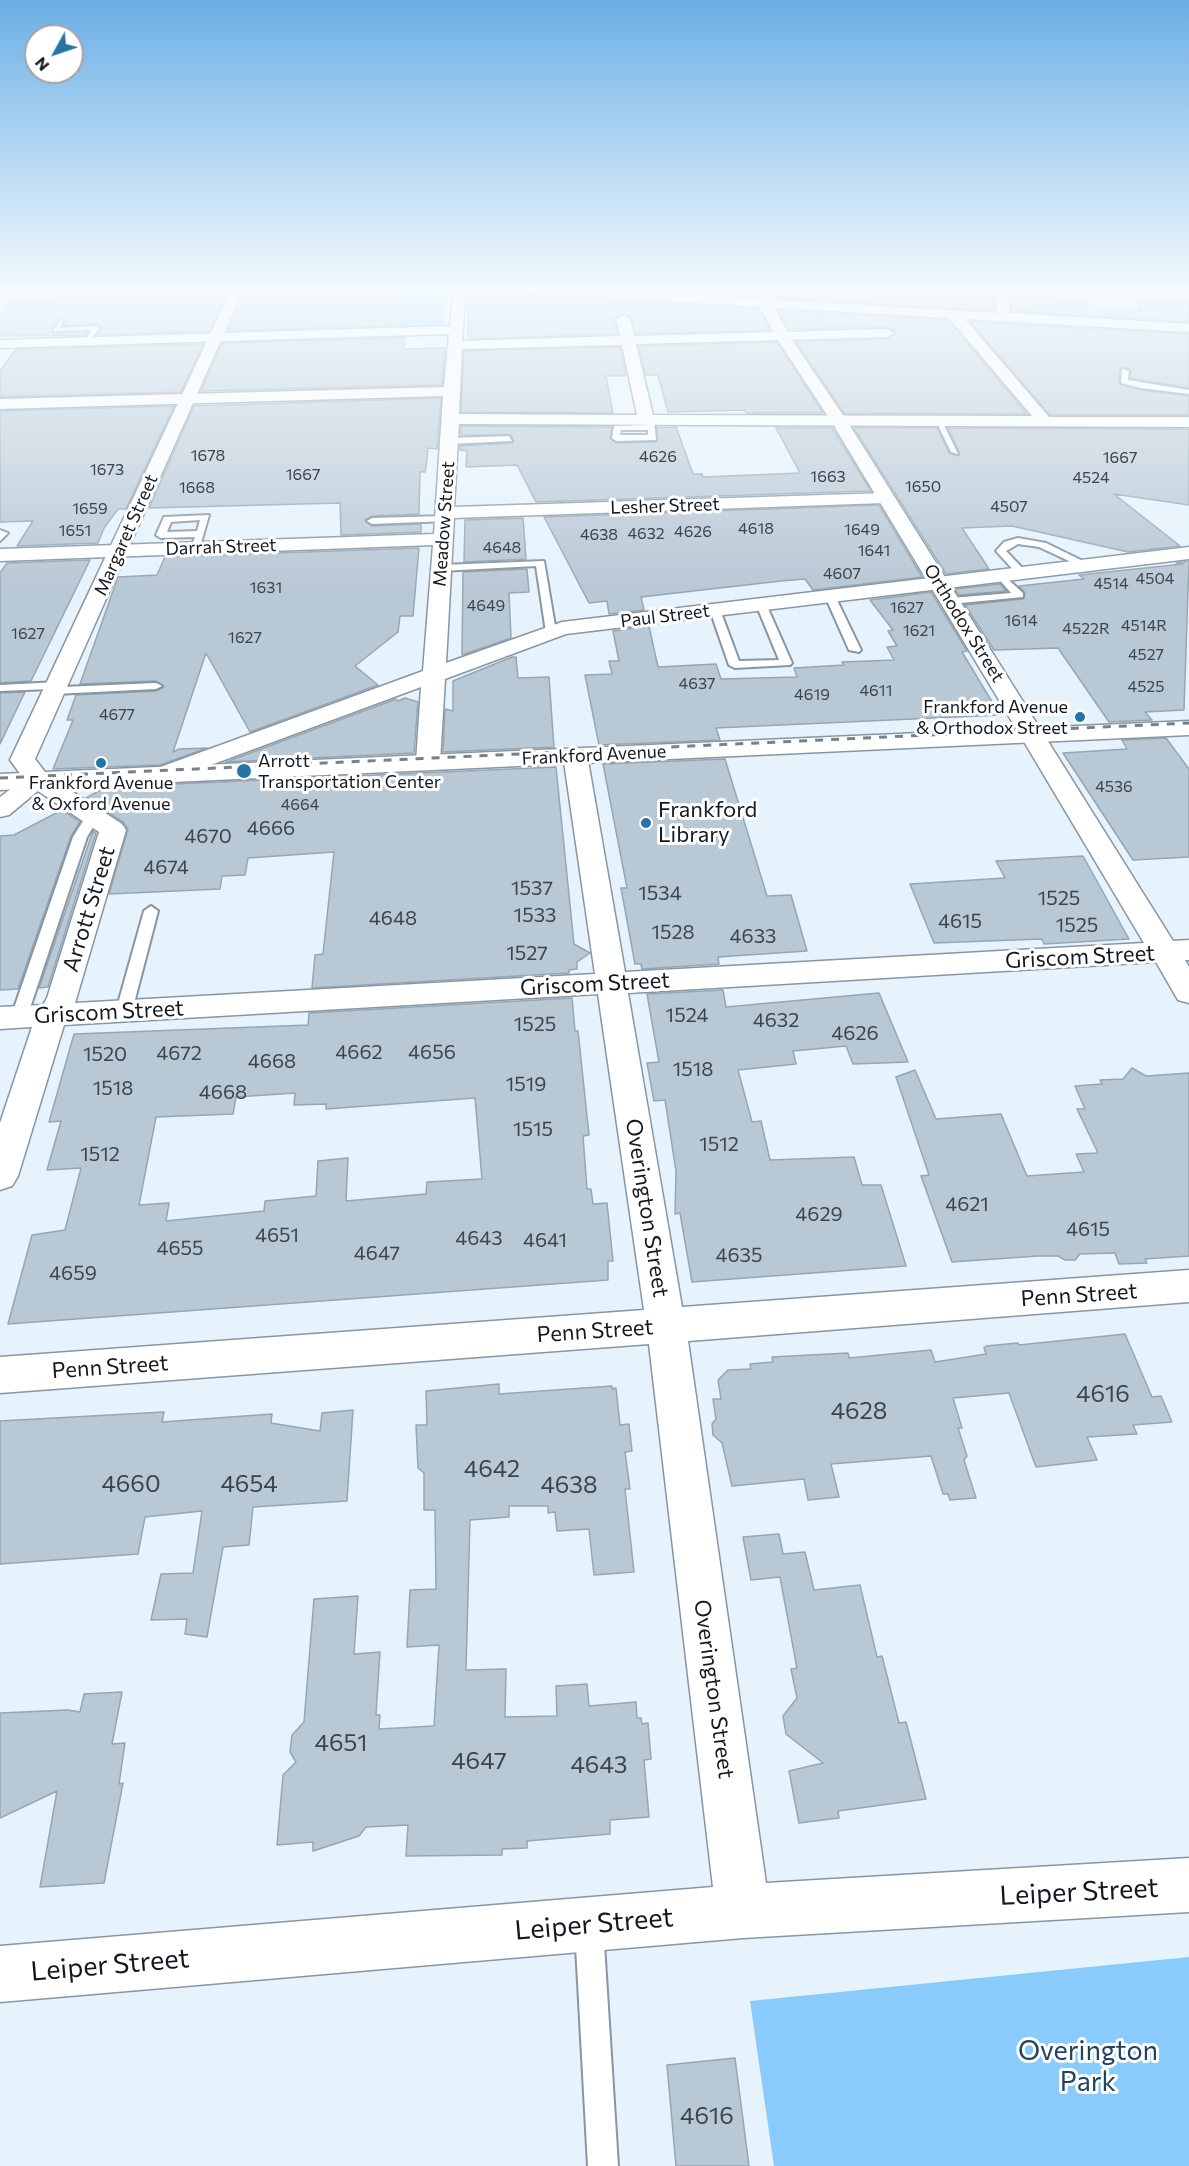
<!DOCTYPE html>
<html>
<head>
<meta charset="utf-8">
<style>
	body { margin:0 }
	#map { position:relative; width:1189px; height:2166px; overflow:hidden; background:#e6f3fd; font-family:Commissioner,sans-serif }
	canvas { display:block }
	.north { position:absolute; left:24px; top:24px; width:60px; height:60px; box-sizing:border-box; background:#fff; border:2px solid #a1a3a5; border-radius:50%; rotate:230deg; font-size:16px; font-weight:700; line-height:24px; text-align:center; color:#13191e }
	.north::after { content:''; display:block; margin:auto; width:21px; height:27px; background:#2674a6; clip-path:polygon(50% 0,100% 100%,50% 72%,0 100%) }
</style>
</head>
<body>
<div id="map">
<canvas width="1189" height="2166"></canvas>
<div class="north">N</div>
</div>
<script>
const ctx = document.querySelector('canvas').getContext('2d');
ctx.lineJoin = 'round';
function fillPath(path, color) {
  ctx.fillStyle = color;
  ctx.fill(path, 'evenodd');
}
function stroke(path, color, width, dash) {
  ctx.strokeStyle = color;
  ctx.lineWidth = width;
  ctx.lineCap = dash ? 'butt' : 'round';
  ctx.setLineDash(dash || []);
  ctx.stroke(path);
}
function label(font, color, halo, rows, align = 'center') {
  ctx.font = font + ' Commissioner,sans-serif';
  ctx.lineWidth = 6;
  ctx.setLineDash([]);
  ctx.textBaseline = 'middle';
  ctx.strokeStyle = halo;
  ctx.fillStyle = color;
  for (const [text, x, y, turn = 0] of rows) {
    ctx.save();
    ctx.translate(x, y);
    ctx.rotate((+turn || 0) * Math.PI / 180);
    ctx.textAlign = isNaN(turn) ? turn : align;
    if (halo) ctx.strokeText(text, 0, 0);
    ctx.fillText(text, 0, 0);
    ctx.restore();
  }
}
fillPath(new Path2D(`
	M444 289 443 327 402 328 405 290Z
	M1189 1957V2166H774L750 2001Z`), '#88cbfc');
const building = new Path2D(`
	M573 286H764L758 297Z
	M780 286H993L995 311 776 298Z
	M1009 286H1044L1047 294H1052L1053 299 1085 301 1088 306 1140 309 1136 298 1189 301V322L1012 311Z
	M401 290 403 325 228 331 243 296Z
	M468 291 759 309 770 330 636 334 632 318 622 313 614 318 617 334 468 339Z
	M226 296 209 331 97 335 101 328 97 324 64 326 65 321 60 318 52 333 87 332 86 335 0 336V314L10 301Z
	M778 310 948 320 1027 414 844 413 796 342 887 339 896 332 887 327 789 329Z
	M970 322 1189 334V388L1130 378 1131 370 1123 367 1120 369 1119 383 1141 390 1189 396V415H1050Z
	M404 338V349L445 348 442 385 201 391 222 343Z
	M777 342 823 413H746L745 410 668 412 658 375H646L639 346Z
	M203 344 181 392 0 397V371L15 350Z
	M620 347 626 376H606L613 413 461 412 464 351Z
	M441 398 437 449 428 448 426 468 425 472H420L419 514 372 516 365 520 372 526 421 524V532L341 535 340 503 149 508 194 406Z
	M174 406 126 509H118L104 528 98 543 17 546 33 521 0 522V411Z
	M461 426 612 427 610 438 616 443 656 442 657 428 676 427 693 474H702L703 477 800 473 776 428H832L871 491 536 502 517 465 466 467 467 451 460 450V446L512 443 514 441 511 435H461Z
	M854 428H937L949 453 957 456 960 453 948 428 1189 429V505L1114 494 1180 546 1128 552 1012 526 962 528 989 569 946 574Z
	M879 505 922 577 813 590 805 579 781 581 641 597 644 610 609 614 607 601 589 603 544 517Z
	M523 518 526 559 464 562 465 520Z
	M419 548 413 616H400L398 632 355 666 378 685 250 732 206 653 173 752 179 749 207 748 160 765 53 769 73 720H67L76 695 156 691 164 687 156 681 80 684 118 577 157 575 165 557Z
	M90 560 31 681 0 683V573L7 563Z
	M1189 561 1184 710 1145 712 1152 720 1109 722 1058 648 994 650 965 605 1023 599 1025 593 1019 586 1084 579 1079 575 1183 564 1176 563Z
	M527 569 529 592 509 593 511 638 462 655 463 572Z
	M1000 584 1006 591 959 595 955 589Z
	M931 592 967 651 962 652 1000 715 716 728 720 740 599 745 585 675 612 674 609 661H619L613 631 649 626 658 667 716 664 721 679 797 677 794 668 844 665 842 662 894 660 887 647 897 646 888 631 893 630 870 600Z
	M512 657H516L518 678 549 677 554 747 443 752 445 709 453 711V681Z
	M25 692 0 744V693Z
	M405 698 418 702 414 753 226 762 396 699 398 701Z
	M1166 738 1189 769V857L1133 860 1063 753 1127 749 1122 740Z
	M725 759 767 896 791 895 807 951 718 957 719 964 642 969 641 964H635L621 888H627L603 764Z
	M556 767 574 944 590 953 577 962V969L569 970V973L312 988 315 955 323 954 334 852 248 858 245 875 222 876 220 889 109 894 128 829 123 822 86 798 106 787Z
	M62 810 80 822 71 836 18 989 0 990V836L14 835Z
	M93 831 96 833 48 987 39 988Z
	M1083 856 1129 939 1044 944 1042 939 934 943 910 884 1005 878 996 861Z
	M723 990 726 1007 879 993 908 1062 853 1064 846 1046 793 1051 796 1064 738 1070 752 1122 761 1121 770 1160 854 1157 862 1185H881L906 1266 692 1282 680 1213 675 1214 676 1171 665 1100 654 1101 647 1063 659 1062 647 994Z
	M572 998 575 1031H578L589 1135 583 1136 587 1189H591L593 1204 607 1203 613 1261H608V1280L8 1324 32 1235 65 1230 81 1168 47 1170 61 1121 49 1122 74 1034 308 1025 309 1013ZM295 1093 294 1105 326 1104V1109L475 1098 482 1179 427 1182 426 1194 346 1201 348 1158 318 1161 316 1196 265 1201 264 1211 166 1221 169 1203 139 1205 156 1117 233 1114 236 1097Z
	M1132 1068 1146 1076 1189 1073V1256L1145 1259 1147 1263 1119 1264 1115 1253 1080 1254 1075 1260H1065L1058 1256H1038L952 1262 921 1176 929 1175 896 1077 915 1070 936 1119 1001 1114 1027 1176 1084 1172 1076 1154 1098 1153 1077 1109H1085L1075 1086 1102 1084 1100 1080 1123 1079Z
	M1125 1334 1152 1397 1161 1396 1172 1422 1133 1425 1137 1434 1087 1437 1097 1460 1036 1467 1009 1393 953 1398 962 1428H958L967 1456 964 1460 976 1498 950 1500 948 1494H943L931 1456 831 1464 839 1497 808 1500 804 1479 732 1486 722 1443 713 1435 712 1424 716 1419 713 1399H721L718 1380 728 1370 751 1369 750 1364 773 1362 772 1357 848 1353 849 1358 931 1350 935 1362 986 1354 984 1348 986 1346 1018 1343 1019 1345Z
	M499 1384V1394L612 1386V1389L616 1388 620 1425 629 1424 632 1451 625 1452 630 1489H625L634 1572 594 1575 589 1529 557 1531 555 1512 548 1513V1506H509V1517L470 1520 466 1670 506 1669 505 1717 557 1716 556 1686 587 1684 589 1706 636 1702 637 1718H641L642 1724 648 1723 651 1759 644 1760 649 1817 610 1820V1834L527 1841V1848L502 1849V1855L406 1856 408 1825 366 1827 359 1836 313 1851V1842L277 1845 283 1775 296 1762 290 1752 292 1735 304 1722 314 1599 358 1596 354 1654 380 1652 376 1715H380L379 1729 434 1726 439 1645 407 1647 410 1590 436 1589 435 1510H424V1473L418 1468 416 1425H427L426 1391Z
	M353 1410 347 1501 253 1507 249 1545 223 1547 207 1637 185 1634 187 1619 151 1620 161 1574 193 1573 202 1511 145 1517 138 1554 0 1564V1421L164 1412 162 1422 272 1414 271 1423 320 1431 322 1413Z
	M779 1534 783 1554 805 1552 814 1590 860 1585 877 1657 882 1656 899 1723 906 1722 926 1799 838 1811 839 1818 799 1823 789 1771 823 1763 786 1734 783 1716 797 1698 791 1669 797 1668 780 1577 751 1580 743 1537Z
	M122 1692 112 1744 125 1743 119 1784 123 1783 104 1883 40 1887 57 1791 0 1818V1713L68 1710 80 1712 84 1694Z
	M735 2058 749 2166H676L667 2065Z`);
fillPath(building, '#b9c8d5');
stroke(building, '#96a6b2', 1.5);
const service = new Path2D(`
	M60 320 63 322 60 328 96 326 99 328 89 343 85 341 91 330 53 331Z
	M1122 369 1129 371 1128 380 1189 390V394L1141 388 1121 383Z
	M647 417 654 419 656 440 616 441 612 438 614 426 647 425ZM621 430H648V435H620Z
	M935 419 942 421 958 454 951 452Z
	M509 436 512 441 450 444 446 441 450 438Z
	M209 515 199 550 191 548 195 537 161 538 156 535 164 517ZM200 520 197 531 167 532 171 522Z
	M445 516 448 517V521L372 524 367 521 372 518Z
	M0 530 8 533 0 541Z
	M1018 538 1046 543 1093 566 1084 568 1039 547 1018 544 1006 551 1027 573 1018 575 996 551 1004 542Z
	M544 561 556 632 551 635 546 632 536 566 441 571 436 568 441 565Z
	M1001 573 1023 593V597L951 604 946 601 951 598 1011 593 996 576Z
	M826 594 835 596 861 650 859 652 849 650 825 596Z
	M757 602 766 604 792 663 790 665 735 668 729 665 710 610 711 608 720 610 739 661 779 660 756 604Z
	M58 682 62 683V687L156 683 162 686 156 689 55 694 51 693V689L0 691V685Z
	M93 812 100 816 87 837 27 1017 25 1021H13L11 1017 73 837 88 813Z
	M151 906 158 911 132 1011 124 1016 116 1011 144 911Z
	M589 1914 599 1918 603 1928 618 2166H588L575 1928 579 1918Z`);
const minor = new Path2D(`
	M227 286H399L393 290 0 299V291Z
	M454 286H536L997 313 995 286H1007L1010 313 1189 324V332L965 319 1049 417H1189V427L459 424 454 507 885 493 894 498 885 503 454 518 446 663 562 622 1189 547V559L566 634 445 679 440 762 437 767 428 769 419 767 416 762 421 687 173 779 164 782 155 779 151 774 155 769 423 671 433 545 0 561V549L434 534 443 396 0 409V399L444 387 449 334 0 348V340L450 326ZM466 289 949 318 1032 416 653 415 636 344 887 337 894 333 887 329 634 336 630 319 623 315 616 319 620 336 462 341ZM622 345 637 415 459 414 462 349Z
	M1032 728 1041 730 1044 735 1173 941 1189 940V960H1185L1189 967V1003L1178 1000 1156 962 628 993 682 1307 1189 1270V1302L688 1341 766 1883 1189 1858V1912L743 1938 0 2002V1946L713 1887 649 1344 0 1393V1357L644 1310 598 994 64 1025 18 1176 12 1186 0 1190V1123L32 1027 0 1029V1007L43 1005 47 998 99 832 29 785 25 780 29 775 38 772 47 775 122 824 126 830 75 1003 595 974 563 755 566 750 575 748 584 750 587 755 625 972 1144 943 1020 735 1023 730Z`);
const tertiary = new Path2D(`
	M233 286H245L35 759 51 780 9 815 0 817V797L24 779 10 760Z
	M766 286H778L772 303 790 337 847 421 1044 735 1041 740 1032 742 1023 740 1020 735 831 421 776 337 758 303Z`);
const secondary = new Path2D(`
	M1189 721V735L0 790V774Z`);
stroke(service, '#8796a2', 4);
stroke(minor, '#8796a2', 3);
stroke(tertiary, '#8796a2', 3);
stroke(secondary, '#8796a2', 3);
fillPath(service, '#fff');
fillPath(minor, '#fff');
fillPath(tertiary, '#fff');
fillPath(secondary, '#fff');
stroke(new Path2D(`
	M0 778 1189 723`), '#778188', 3, [8, 8]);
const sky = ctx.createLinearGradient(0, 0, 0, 589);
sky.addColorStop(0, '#6bafe5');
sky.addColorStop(0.49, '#f4fafe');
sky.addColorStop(1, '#f4fafe00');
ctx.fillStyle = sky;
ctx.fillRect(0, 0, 1189, 589);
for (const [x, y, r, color] of [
	[1080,717,6,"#2674a6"],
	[101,763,6,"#2674a6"],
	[244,771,8,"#2674a6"],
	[646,823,6,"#2674a6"]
]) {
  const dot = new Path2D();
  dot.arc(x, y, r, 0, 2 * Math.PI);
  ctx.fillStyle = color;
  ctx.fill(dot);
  stroke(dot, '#fff', 2);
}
label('16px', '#3c454c', null, [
	["1678",208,456],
	["4626",658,457],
	["1667",1120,458],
	["1673",107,470],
	["1667",303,475],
	["1663",828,477],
	["4524",1091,478],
	["1650",923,487],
	["1668",197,488],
	["4507",1009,507],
	["1659",90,509],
	["4618",756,529],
	["1649",862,530],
	["1651",75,531],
	["4626",693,532],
	["4632",646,534],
	["4638",599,535],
	["4648",502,548],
	["1641",874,551],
	["4607",842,574],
	["4504",1155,579],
	["4514",1111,584],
	["1631",266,588],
	["4649",486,606],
	["1627",907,608],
	["1614",1021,621],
	["4514R",1144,626],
	["4522R",1086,629],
	["1621",919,631],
	["1627",28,634],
	["1627",245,638],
	["4527",1146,655],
	["4637",697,684],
	["4525",1146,687],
	["4611",876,691],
	["4619",812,695],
	["4677",117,715],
	["4536",1114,787],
	["4664",300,805]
]);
label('18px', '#13191e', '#fff', [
	["Lesher Street",665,506,-2],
	["Meadow Street",444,524,-86],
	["Margaret Street",126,535,-66],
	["Darrah Street",221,547,-2],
	["Paul Street",665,616,-7],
	["Orthodox Street",964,623,58],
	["Frankford Avenue",594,755,-3]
]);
label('18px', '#13191e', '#fff', [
	["Frankford Avenue",1068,707],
	["& Orthodox Street",1068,728],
	["Arrott",258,761,"left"],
	["Transportation Center",258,782,"left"],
	["Frankford Avenue",101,783,"center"],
	["& Oxford Avenue",101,804,"center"]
], 'right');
label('20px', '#3c454c', null, [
	["4666",271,828],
	["4670",208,836],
	["4674",166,867],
	["1537",532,888],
	["1534",660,893],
	["1525",1059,898],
	["1533",535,915],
	["4648",393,918],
	["4615",960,921],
	["1525",1077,925],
	["1528",673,932],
	["4633",753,936],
	["1527",527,953],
	["1524",687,1015],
	["4632",776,1020],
	["1525",535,1024],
	["4626",855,1033],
	["4662",359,1052],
	["4656",432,1052],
	["4672",179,1053],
	["1520",105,1054],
	["4668",272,1061],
	["1518",693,1069],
	["1519",526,1084],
	["1518",113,1088],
	["4668",223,1092],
	["1515",533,1129],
	["1512",719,1144],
	["1512",100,1154],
	["4621",967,1204],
	["4629",819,1214],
	["4615",1088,1229],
	["4651",277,1235],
	["4643",479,1238],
	["4641",545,1240],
	["4655",180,1248],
	["4647",377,1253],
	["4635",739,1255],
	["4659",73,1273]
]);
label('22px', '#13191e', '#fff', [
	["Frankford",658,810],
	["Library",658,835]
], 'left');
label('22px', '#13191e', '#fff', [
	["Arrott Street",89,909,-73],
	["Griscom Street",1080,957,-3],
	["Griscom Street",595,984,-3],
	["Griscom Street",109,1012,-3],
	["Overington Street",647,1208,81],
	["Penn Street",1079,1295,-4],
	["Penn Street",595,1331,-4],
	["Penn Street",110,1367,-4],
	["Overington Street",714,1689,82]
]);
label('24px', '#3c454c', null, [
	["4616",1103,1394],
	["4628",859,1411],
	["4642",492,1469],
	["4660",131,1484],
	["4654",249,1484],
	["4638",569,1485],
	["4651",341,1743],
	["4647",479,1761],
	["4643",599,1765],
	["4616",707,2116]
]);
label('27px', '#13191e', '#fff', [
	["Leiper Street",1079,1892,-3],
	["Leiper Street",594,1924,-5],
	["Leiper Street",110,1965,-5]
]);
label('27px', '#20445d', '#fff', [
	["Overington",1088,2051],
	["Park",1088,2082]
]);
</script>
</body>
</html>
